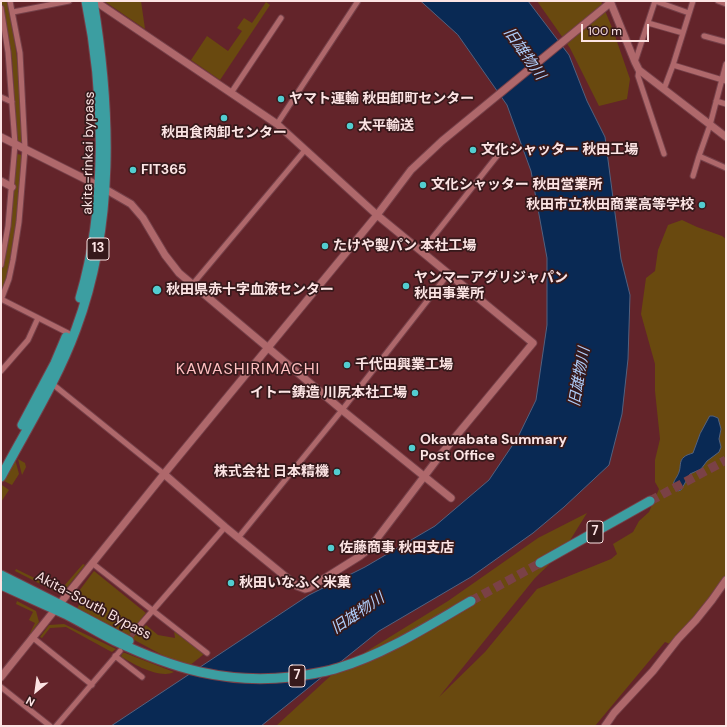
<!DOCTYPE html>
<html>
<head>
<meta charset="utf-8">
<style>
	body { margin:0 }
	#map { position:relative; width:727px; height:727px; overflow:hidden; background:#63242a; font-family:"DM Sans",sans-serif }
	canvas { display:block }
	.frame { position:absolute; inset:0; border:2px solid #fce4e4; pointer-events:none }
	.north { position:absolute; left:16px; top:671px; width:40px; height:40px; -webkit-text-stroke:3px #36191b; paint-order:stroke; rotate:209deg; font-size:11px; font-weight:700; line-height:16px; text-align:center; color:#fce4e4 }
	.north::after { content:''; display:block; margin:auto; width:14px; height:18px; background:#fce4e4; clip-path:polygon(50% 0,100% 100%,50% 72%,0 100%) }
	.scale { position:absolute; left:581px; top:24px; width:68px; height:18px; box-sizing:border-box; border:2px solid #fce4e4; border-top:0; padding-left:5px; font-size:12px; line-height:14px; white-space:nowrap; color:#fce4e4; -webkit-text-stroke:3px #36191b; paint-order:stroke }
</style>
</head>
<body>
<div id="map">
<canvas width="727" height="727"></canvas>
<div class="frame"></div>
<div class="north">N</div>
<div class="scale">100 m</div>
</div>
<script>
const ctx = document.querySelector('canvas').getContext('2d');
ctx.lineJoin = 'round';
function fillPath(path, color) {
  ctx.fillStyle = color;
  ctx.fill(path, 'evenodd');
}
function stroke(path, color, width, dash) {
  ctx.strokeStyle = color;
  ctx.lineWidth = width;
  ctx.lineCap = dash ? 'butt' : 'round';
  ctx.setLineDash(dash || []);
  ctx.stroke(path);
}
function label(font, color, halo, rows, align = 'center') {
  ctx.font = font + ' "DM Sans","Noto Sans JP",sans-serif';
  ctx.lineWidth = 3.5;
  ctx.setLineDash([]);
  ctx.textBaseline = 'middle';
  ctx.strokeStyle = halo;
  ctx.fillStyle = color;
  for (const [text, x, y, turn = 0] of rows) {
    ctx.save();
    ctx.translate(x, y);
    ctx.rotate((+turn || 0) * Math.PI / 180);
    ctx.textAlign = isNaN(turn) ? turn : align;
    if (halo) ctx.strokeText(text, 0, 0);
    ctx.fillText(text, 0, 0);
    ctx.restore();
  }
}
fillPath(new Path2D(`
	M1 1H7C18 47 21 95 22 142L21 145 18 144 17 140 12 58 6 24 1 7Z
	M104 1H141L145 29Z
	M537 1H601L613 30 630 79 627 99 599 106 570 48Z
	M266 2 270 5 220 80 191 60 207 36 228 51 242 31 237 28 244 18 252 23Z
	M17 154 22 155V158L21 194 8 278 1 294V269L3 263 15 156Z
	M682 220 697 227 722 236 726 239V577L712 597 670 644 665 642 595 726H276L338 669 448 601 538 538 587 513 564 550 535 578 439 697 485 652 537 589 611 559 617 554 613 544 633 532 639 521 649 512 659 489 655 482V460L660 439 655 391V364L641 314 646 278 655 271 658 250 668 225Z
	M15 459 19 474 12 485 4 481Z
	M18 459 25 463 26 467 22 475Z
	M2 485 9 490 1 502V487Z
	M83 564 85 565 65 590 54 591 15 571 16 569 53 587 64 586Z
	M94 571 146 613 132 631 137 634 146 625 158 635 175 638 174 631 204 654 189 666 177 663 77 609 79 605 76 595Z
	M17 601 36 611 39 622 28 637 35 623 29 620 33 612 16 604Z
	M64 624 116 649 112 652 108 650 66 627 50 628 42 638 40 637 49 625Z
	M123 653H125L174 672C161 679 134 665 122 657L121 656Z`), '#69490f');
const water = new Path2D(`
	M421 1H528L569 55 587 101 605 137 621 259 630 295 628 359 622 414 609 465 564 507 533 533 471 577 379 631 261 726H111L309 595 365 567 435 526 489 480 518 437 536 400 547 325V258L531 171 507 105 458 35Z
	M710 416H713L718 418 721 429 719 439 721 447 719 452 707 461 701 469 690 474 681 490 678 491C668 485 677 479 679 472 681 467 679 461 684 457 686 455 690 454 693 453L700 434Z`);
fillPath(water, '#092954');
stroke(water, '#52617f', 1);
stroke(new Path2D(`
	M127 642 135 631`), '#7a4146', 5, [5, 2.5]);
stroke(new Path2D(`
	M650 501 726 460
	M471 601 540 563`), '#7a4146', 9, [9, 4.5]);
const street = new Path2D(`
	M655 1 689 13
	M718 1 726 4
	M1 8 8 52 15 144 8 226 1 265
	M13 12 69 1
	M648 23 683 33
	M704 36 726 42
	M635 62 655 1
	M726 64 710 125 699 156 726 168
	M673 65 726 81
	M639 70 638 76 664 154
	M664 89 673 65 693 1
	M231 93 281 18
	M1 97 12 102
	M716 101 726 104
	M277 124 358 1
	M693 176 699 156
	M422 251 501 151
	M192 285 305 150
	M1 299 68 333
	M1 300 9 279 13 260 19 222 25 149 20 53 10 1
	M1 371 28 340 38 318
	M50 382 164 474
	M238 538 342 410 449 273
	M92 563 207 653
	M135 631 225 527
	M32 637 92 685
	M115 656 142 677
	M1 687 50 726
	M56 726 120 651`);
const secondary = new Path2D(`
	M95 1 277 124 377 215 533 343 442 453 369 549 360 556 309 588 305 589 297 586 225 527 164 474
	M610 1 635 62 639 70 726 137
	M1 137 105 189 131 204 143 218 165 255 179 273 342 410 451 498
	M1 181 12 187
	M1 677 164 474 377 215 411 170 442 141 610 3
	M605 726 614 713 653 671 678 639 696 620 712 600 726 580`);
const highway = new Path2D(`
	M80 298C107 207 105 94 86 1
	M22 425 55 363 66 337
	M1 477C27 428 57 381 76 329 115 224 111 110 93 1
	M540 563 650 501
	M1 575 59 604 129 641
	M1 585C23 595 45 605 67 615 83 623 99 633 115 641 174 669 226 684 291 677 306 675 323 673 338 668 385 654 428 626 471 601`);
stroke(street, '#754049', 7);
stroke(secondary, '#754049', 9);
stroke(highway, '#754049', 11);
stroke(street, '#af686b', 5);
stroke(secondary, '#af686b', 7);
stroke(highway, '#3c9ea1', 9);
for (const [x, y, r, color] of [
	[281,99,4,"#52cdd0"],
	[224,118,4,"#52cdd0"],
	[350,126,4,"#52cdd0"],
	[473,150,4,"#52cdd0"],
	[133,170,4,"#52cdd0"],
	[423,185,4,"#52cdd0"],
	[702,205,4,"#52cdd0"],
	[325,246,4,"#52cdd0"],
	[406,286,4,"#52cdd0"],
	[157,290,5,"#52cdd0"],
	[347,365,4,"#52cdd0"],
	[415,393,4,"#52cdd0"],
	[412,448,4,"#52cdd0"],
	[337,472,4,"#52cdd0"],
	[331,548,4,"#52cdd0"],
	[231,583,4,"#52cdd0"]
]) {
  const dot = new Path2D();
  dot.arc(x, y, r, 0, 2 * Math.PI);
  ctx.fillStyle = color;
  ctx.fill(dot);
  stroke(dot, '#36191b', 1.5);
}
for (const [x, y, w] of [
	[98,249,22],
	[595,532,16],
	[297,676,16]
]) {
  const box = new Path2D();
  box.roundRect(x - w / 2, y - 11, w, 22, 3);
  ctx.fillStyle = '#36191b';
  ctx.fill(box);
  stroke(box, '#fce4e4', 1);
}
label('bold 13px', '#fce4e4', null, [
	["13",98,249],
	["7",595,532],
	["7",297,676]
]);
label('bold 14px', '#fce4e4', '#36191b', [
	["ヤマト運輸 秋田卸町センター",289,99],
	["太平輸送",358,126],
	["秋田食肉卸センター",224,133,"center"],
	["文化シャッター 秋田工場",481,150],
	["FIT365",141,170],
	["文化シャッター 秋田営業所",431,185],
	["秋田市立秋田商業高等学校",694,205,"right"],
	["たけや製パン 本社工場",333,246],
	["ヤンマーアグリジャパン",414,278],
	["秋田事業所",414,294],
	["秋田県赤十字血液センター",166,290],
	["千代田興業工場",355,365],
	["イトー鋳造 川尻本社工場",407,393,"right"],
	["Okawabata Summary",420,440],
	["Post Office",420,456],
	["株式会社 日本精機",329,472,"right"],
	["佐藤商事 秋田支店",339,548],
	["秋田いなふく米菓",239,583]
], 'left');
label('14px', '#fce4e4', '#36191b', [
	["akita-rinkai bypass",89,153,-89],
	["Akita-South Bypass",93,606,28]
]);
label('italic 15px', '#afcdf9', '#36191b', [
	["旧雄物川",524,54,55],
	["旧雄物川",580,377,-80],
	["旧雄物川",358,614,-34]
]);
ctx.letterSpacing = '1px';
label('16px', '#ffc0c1', '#36191b', [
	["KAWASHIRIMACHI",248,370]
]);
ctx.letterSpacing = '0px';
</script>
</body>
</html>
